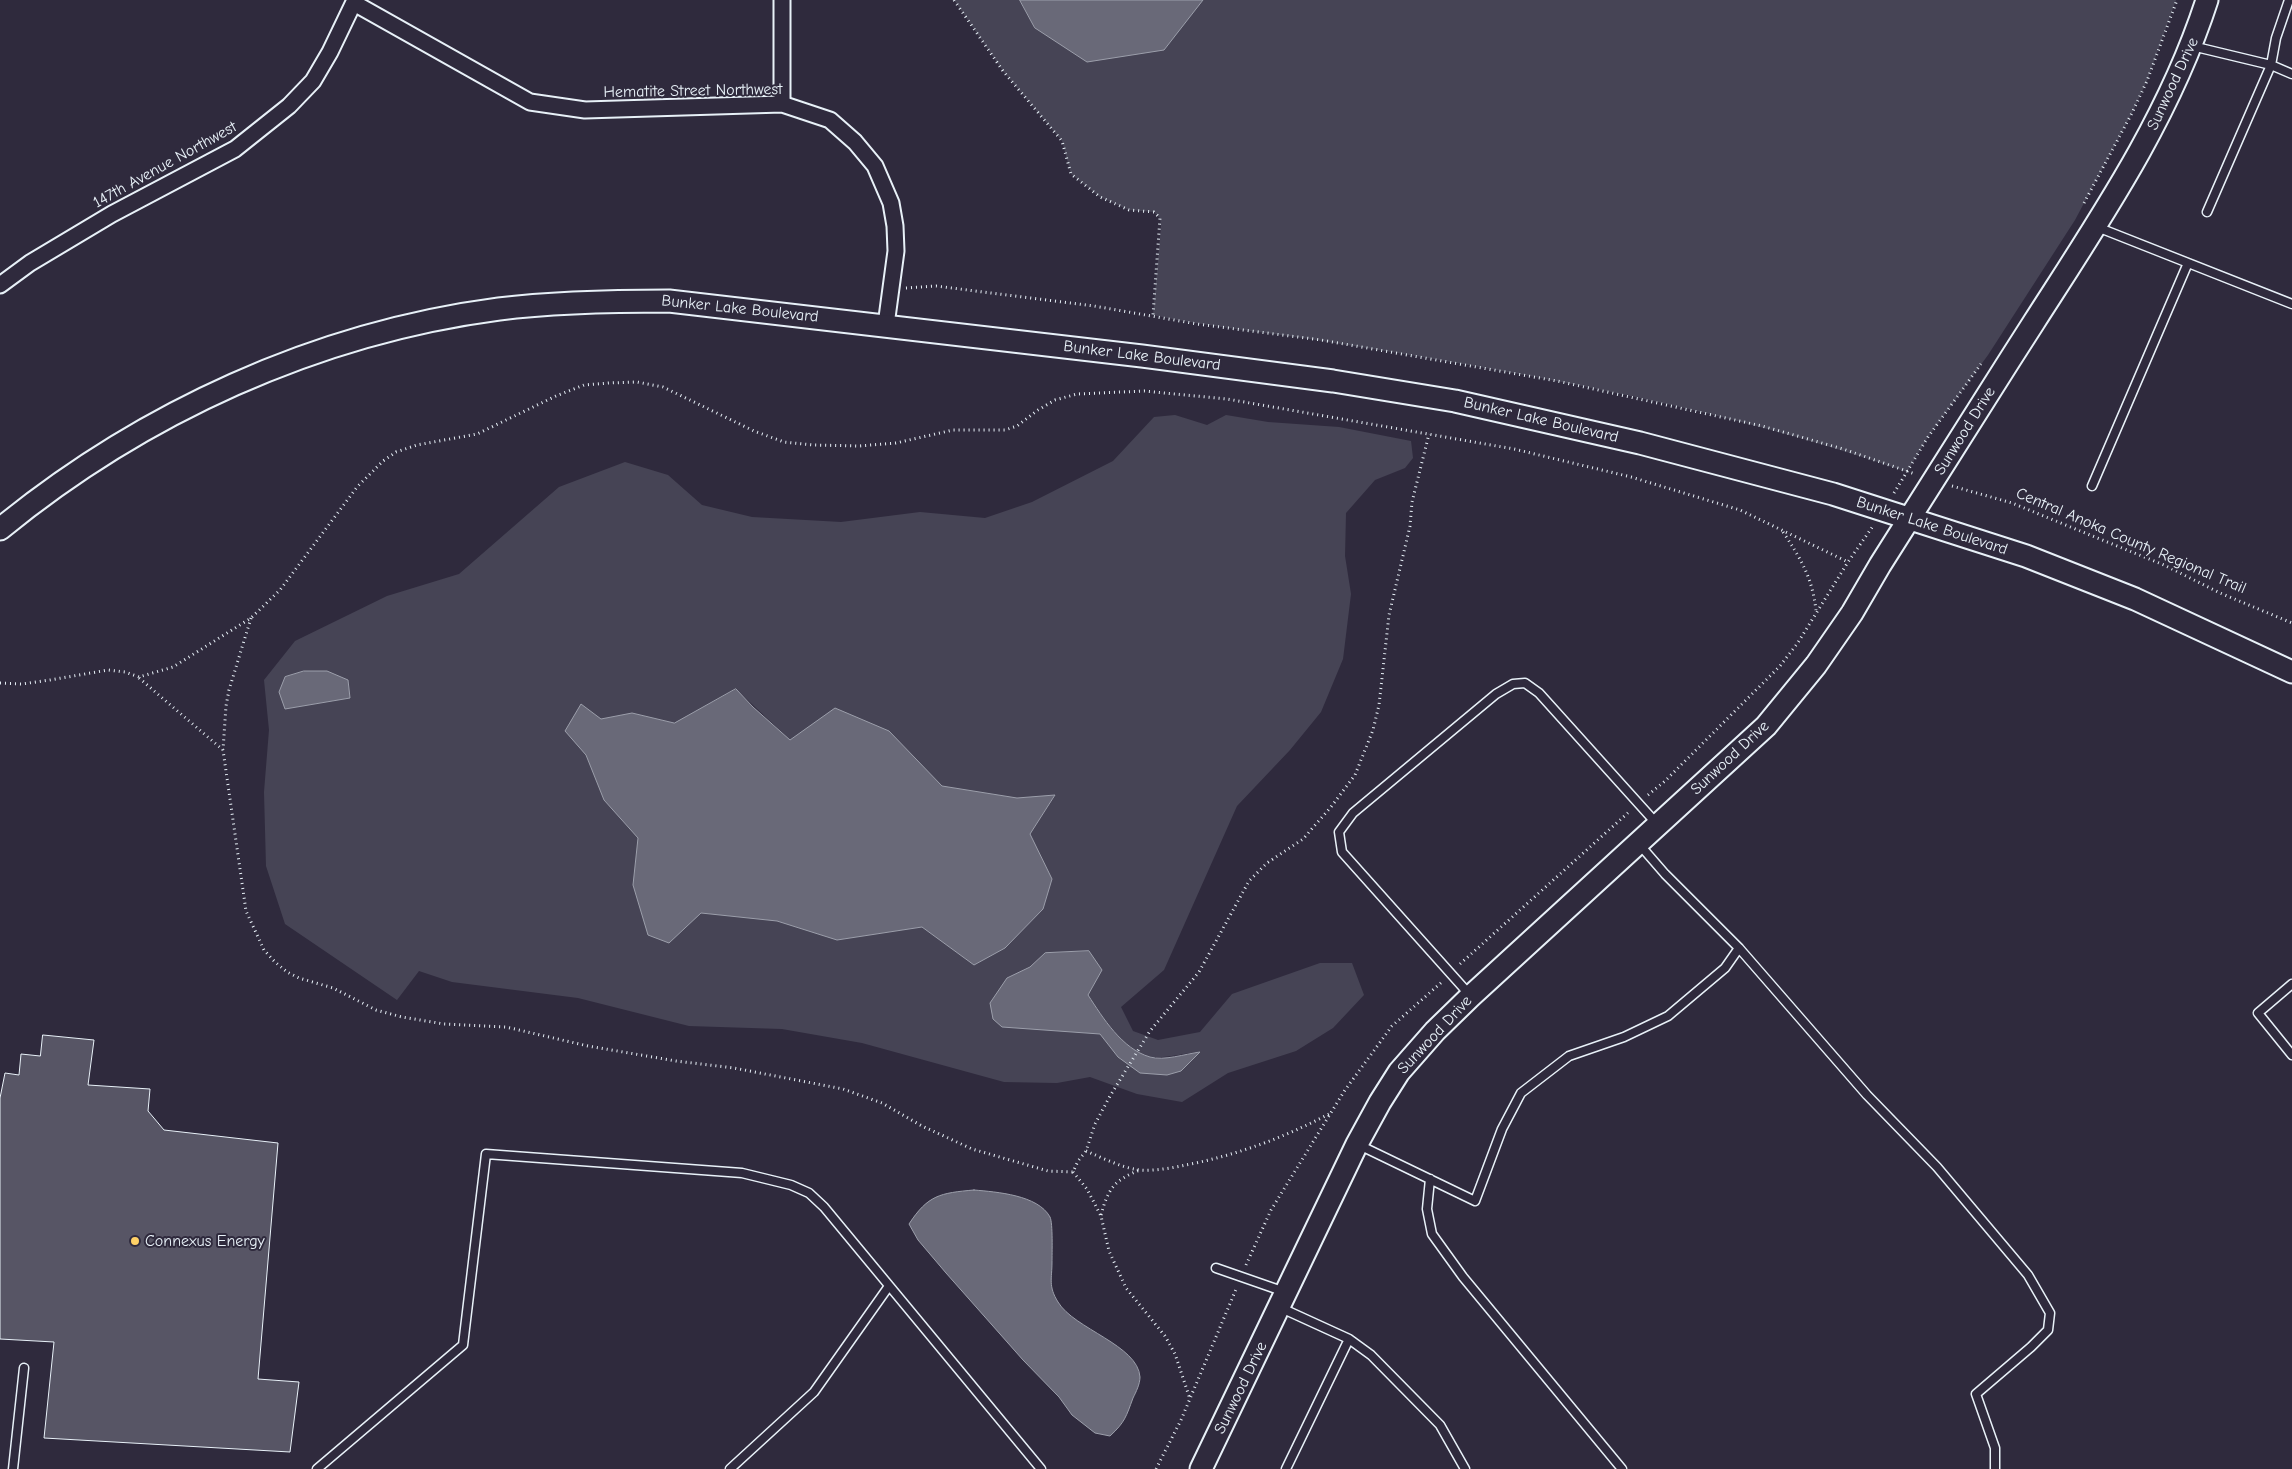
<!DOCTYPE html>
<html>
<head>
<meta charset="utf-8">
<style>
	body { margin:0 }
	canvas { display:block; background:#2f2a3d }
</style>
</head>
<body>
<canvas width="2292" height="1469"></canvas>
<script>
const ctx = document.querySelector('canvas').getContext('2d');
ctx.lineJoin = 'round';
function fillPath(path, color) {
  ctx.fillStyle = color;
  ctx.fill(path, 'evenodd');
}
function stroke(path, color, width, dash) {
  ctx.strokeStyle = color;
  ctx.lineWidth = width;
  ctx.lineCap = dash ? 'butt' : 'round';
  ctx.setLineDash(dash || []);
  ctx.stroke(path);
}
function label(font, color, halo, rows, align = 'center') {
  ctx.font = font + ' "Comic Neue",sans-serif';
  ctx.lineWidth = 4;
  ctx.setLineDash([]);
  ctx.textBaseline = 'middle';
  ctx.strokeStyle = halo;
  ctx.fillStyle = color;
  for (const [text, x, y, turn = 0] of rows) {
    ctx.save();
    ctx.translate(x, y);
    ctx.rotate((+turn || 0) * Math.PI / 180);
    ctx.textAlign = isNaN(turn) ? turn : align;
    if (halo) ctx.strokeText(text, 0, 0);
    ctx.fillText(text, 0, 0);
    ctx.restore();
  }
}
fillPath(new Path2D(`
	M954 0H2176L2147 81 2132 113 2075 220 1988 355 1928 437 1907 472C1717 405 1519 372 1322 341 1266 332 1209 327 1153 315L1161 226 1160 218 1154 212 1129 210 1100 197 1071 174 1062 141 1003 71Z
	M1175 415 1207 425 1226 415 1268 422 1339 427 1411 441 1413 458 1405 468 1375 480 1346 513 1345 556 1351 594 1343 659 1321 712 1290 750 1237 806 1164 970 1121 1007 1133 1031 1158 1040 1200 1032 1232 994 1320 963H1352L1364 995 1333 1028 1296 1051 1228 1073 1182 1102 1137 1094 1090 1077 1057 1083 1004 1082 862 1043 782 1029 689 1026 578 998 452 982 419 971 397 1000 285 924 266 866 264 792 269 730 264 680 295 641 387 596 459 574 559 487 625 462 668 475 702 505 752 517 841 522 920 512 985 518 1032 502 1113 461 1154 417ZM348 680 350 698 285 709ZM736 689 790 740 889 731 942 786 1017 798 1055 796 1030 834 1052 879 1043 909 1005 948 974 965 922 927 837 940 777 921 701 913 633 885 638 838 604 800 586 755 601 719 632 713 674 723ZM1045 953 1102 970 1088 995C1101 1015 1127 1056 1153 1057 1169 1058 1184 1053 1199 1052L1181 1071 1167 1075 1118 1057 1100 1034 1002 1027 1007 978 1030 967Z`), '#464455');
const water = new Path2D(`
	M1020 0H1203L1164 50 1087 62 1035 28Z
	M304 671H327L348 680 350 698 285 709 279 692 285 677Z
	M736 689 753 707 790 740 835 708 889 731 942 786 1017 798 1055 795 1030 834 1052 879 1043 909 1005 948 974 965 922 927 837 940 777 921 701 913 669 943 648 935 633 885 638 838 604 800 586 755 565 731 581 704 601 719 632 713 674 723Z
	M1089 951 1102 970 1088 995C1103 1018 1122 1049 1150 1057 1164 1061 1185 1054 1200 1052L1181 1071 1167 1075 1140 1073 1118 1057 1100 1034 1002 1027 993 1019 990 1003 1007 978 1030 967 1045 953Z
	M974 1190C997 1192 1038 1195 1050 1217 1053 1223 1052 1254 1052 1262 1052 1279 1048 1286 1058 1302 1074 1329 1138 1345 1140 1377 1140 1384 1136 1392 1133 1398 1126 1417 1125 1422 1110 1436L1095 1433 1072 1415 1059 1397 1023 1360 946 1273 918 1240 909 1224C928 1195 940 1193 974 1190Z`);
fillPath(water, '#696978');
stroke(water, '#9c9fab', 1);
const building = new Path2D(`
	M43 1035 94 1040 88 1085 150 1089 148 1111 164 1130 278 1143 258 1379 299 1382 290 1452 44 1438 54 1342 0 1339V1098L5 1073 19 1075 21 1054 40 1056Z`);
fillPath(building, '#575565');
stroke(building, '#e8f1f8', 1);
const lane = new Path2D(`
	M2192 46 2271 65 2292 74
	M2207 212 2271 65 2276 38 2289 0
	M2097 227 2292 304
	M2092 486 2188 263
	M1739 948 1867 1095 1937 1167 2028 1275 2050 1313 2048 1330 2031 1347 1976 1394 1995 1448V1469
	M2292 984 2258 1013 2292 1055
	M1469 994 1342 852 1339 832 1353 813 1496 694 1513 684 1525 683 1539 693 1657 824
	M1359 1145 1475 1201 1502 1129 1521 1093 1569 1056 1624 1037 1668 1016 1725 968 1739 948 1665 874 1639 844
	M1430 1179 1427 1209 1432 1234 1463 1277 1622 1469
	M1216 1268 1285 1292
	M1279 1307 1349 1339 1371 1355 1440 1425 1465 1469
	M13 1469 24 1368
	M317 1469 463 1345 486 1154 742 1173 791 1185 809 1193 824 1207 1041 1469
	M730 1469 814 1392 889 1286
	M1286 1469 1349 1339`);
const street = new Path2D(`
	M782 0V104
	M354 3 530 102 585 110 782 104 830 120 855 142 875 166 891 203 895 226 896 251 886 325
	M0 285 30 263 112 214 235 149 289 106 313 81 330 52 355 0`);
const secondary = new Path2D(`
	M0 529C142 413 316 333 499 309 555 302 612 301 669 301L1142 356 1333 381 1455 401 1640 443 1833 494 2026 556 2135 599 2292 672
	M1201 1469 1357 1144 1380 1102 1399 1072 1435 1031 1471 996 1766 726 1816 665 1852 613 1880 565C1931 485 1982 403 2034 322 2100 219 2169 118 2207 0`);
stroke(lane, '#e8f1f8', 11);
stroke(street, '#e8f1f8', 19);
stroke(secondary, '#e8f1f8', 25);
stroke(new Path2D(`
	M954 0 1003 71 1062 141 1071 174 1100 197 1129 210 1154 212 1160 218 1153 315
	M2084 203 2132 113 2147 81 2177 0
	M906 288 936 286 1094 306 1197 324 1321 340 1557 381 1762 426 1843 449 1915 474
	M1952 486 2012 503 2090 535 2164 565 2220 593 2292 623
	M1894 493 1928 437 1981 364
	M1783 532C1801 559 1812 577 1816 610
	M251 618 229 690 226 706 223 750 246 911 264 950 275 962 287 972 299 978 333 988 376 1010 402 1017 444 1024 506 1027 588 1046 676 1061 734 1068 843 1089 882 1103 922 1126 972 1149 1048 1171 1073 1172 1078 1161 1086 1151 1095 1124 1110 1096 1150 1031 1199 972 1249 881 1267 863 1303 839 1331 807 1355 775 1373 730 1379 705 1389 615 1410 526 1412 502 1429 434
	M139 678 223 750
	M0 683 22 684 50 680 108 670 125 672 139 677 173 667 251 618 280 590 357 487 383 461 396 452 417 445 477 434 556 396 584 385 609 383 637 382 663 387 754 431 784 442 813 445 859 446 896 443 953 430H1005L1017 426 1038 410 1055 400 1077 394 1144 391 1227 399 1514 449 1631 477 1740 510 1848 562
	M1648 795 1665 781 1780 666 1797 644 1848 562 1873 526
	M1460 964 1630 811
	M1086 1151C1103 1158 1122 1168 1140 1170 1155 1171 1172 1168 1186 1165 1237 1155 1283 1138 1329 1114
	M1073 1172 1087 1189 1101 1216 1109 1251 1126 1288 1165 1336 1175 1354 1190 1399
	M1101 1215C1108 1189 1114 1180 1140 1170
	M1246 1265 1271 1210 1345 1090 1392 1026 1443 981
	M1156 1469 1181 1420 1237 1287`), '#e8f1f8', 3, [1, 4]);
stroke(lane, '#2f2a3d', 8);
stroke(street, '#2f2a3d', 15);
stroke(secondary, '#2f2a3d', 21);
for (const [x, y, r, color] of [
	[135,1241,5,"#ffd166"]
]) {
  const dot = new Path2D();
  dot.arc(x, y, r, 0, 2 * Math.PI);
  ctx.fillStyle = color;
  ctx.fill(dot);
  stroke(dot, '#2f2a3d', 2);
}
label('16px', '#e8f1f8', '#2f2a3d', [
	["Sunwood Drive",2173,84,-65],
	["Hematite Street Northwest",693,91,-1],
	["147th Avenue Northwest",165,165,-29],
	["Bunker Lake Boulevard",740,309,6],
	["Bunker Lake Boulevard",1142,356,7],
	["Bunker Lake Boulevard",1541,420,13],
	["Sunwood Drive",1965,431,-58],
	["Bunker Lake Boulevard",1932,526,18],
	["Central Anoka County Regional Trail",2131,541,23],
	["Sunwood Drive",1730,758,-43],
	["Sunwood Drive",1435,1035,-47],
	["Sunwood Drive",1241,1388,-64]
]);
label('16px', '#e8f1f8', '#2f2a3d', [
	["Connexus Energy",145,1241]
], 'left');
</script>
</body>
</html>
